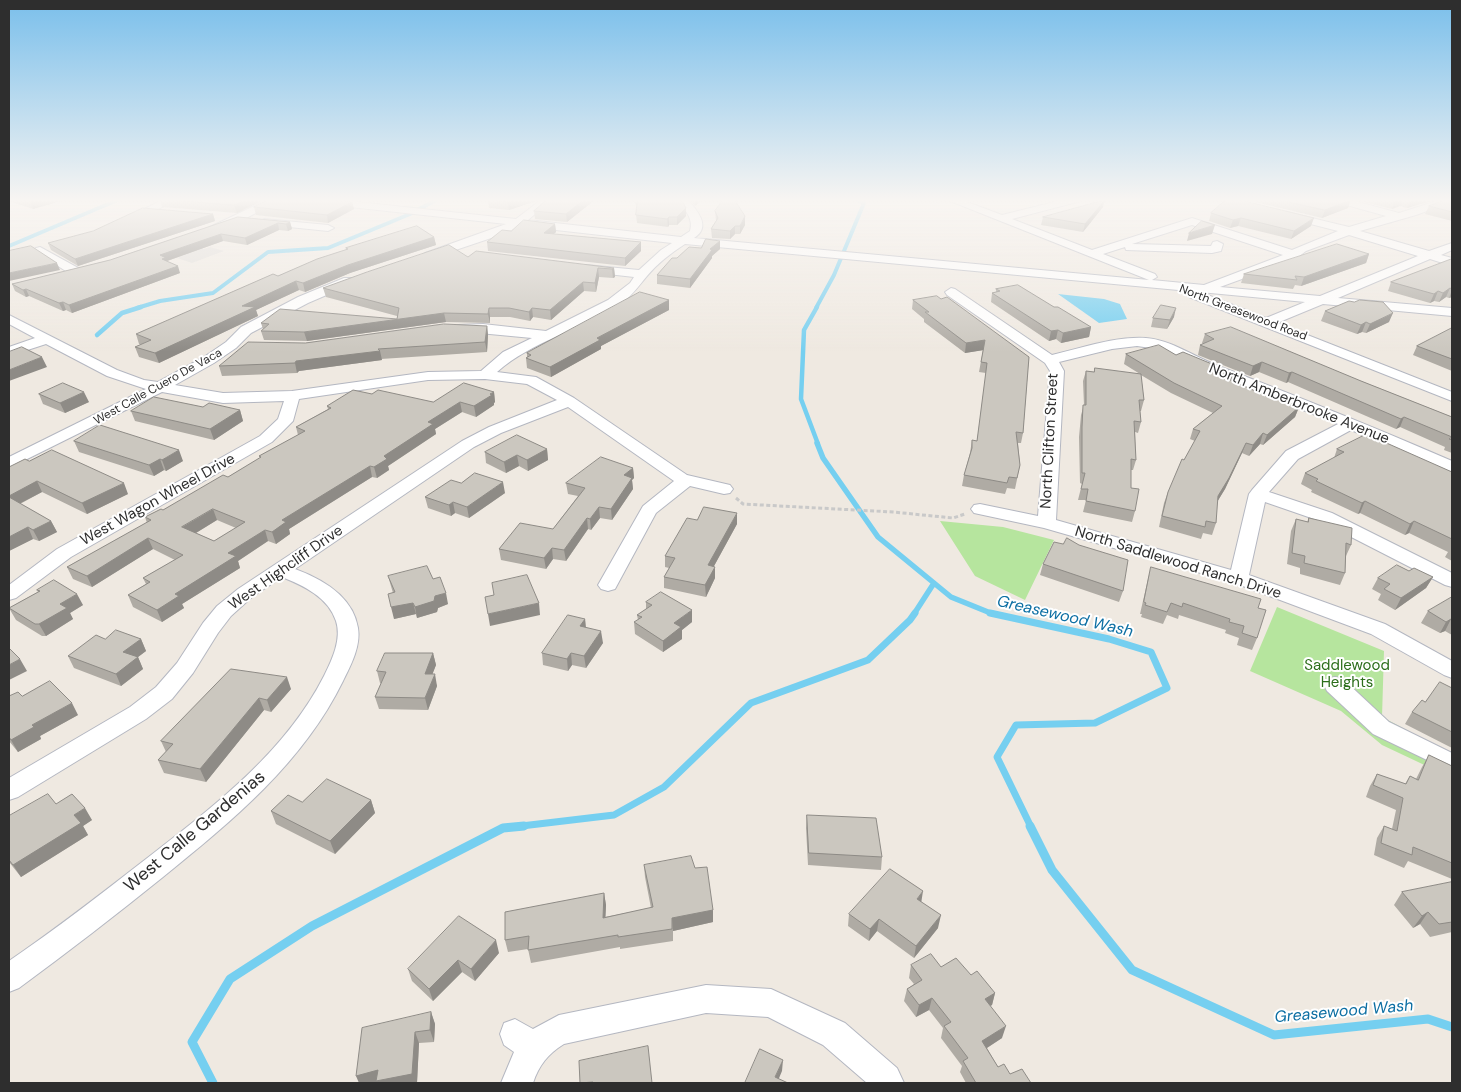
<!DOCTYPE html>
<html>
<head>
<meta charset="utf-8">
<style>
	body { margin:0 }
	#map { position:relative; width:1461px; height:1092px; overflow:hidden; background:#efe9e1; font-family:"DM Sans",sans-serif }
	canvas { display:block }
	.frame { position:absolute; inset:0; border:10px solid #2e2e2e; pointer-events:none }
</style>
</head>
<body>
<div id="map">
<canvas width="1461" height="1092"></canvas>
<div class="frame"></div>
</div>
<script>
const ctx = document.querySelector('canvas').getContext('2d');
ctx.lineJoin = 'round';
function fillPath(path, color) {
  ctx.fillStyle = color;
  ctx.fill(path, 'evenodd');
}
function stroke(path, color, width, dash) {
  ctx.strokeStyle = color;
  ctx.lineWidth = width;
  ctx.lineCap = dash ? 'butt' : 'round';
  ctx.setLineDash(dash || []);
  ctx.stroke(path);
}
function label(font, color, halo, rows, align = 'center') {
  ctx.font = font + ' "DM Sans",sans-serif';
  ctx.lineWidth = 4;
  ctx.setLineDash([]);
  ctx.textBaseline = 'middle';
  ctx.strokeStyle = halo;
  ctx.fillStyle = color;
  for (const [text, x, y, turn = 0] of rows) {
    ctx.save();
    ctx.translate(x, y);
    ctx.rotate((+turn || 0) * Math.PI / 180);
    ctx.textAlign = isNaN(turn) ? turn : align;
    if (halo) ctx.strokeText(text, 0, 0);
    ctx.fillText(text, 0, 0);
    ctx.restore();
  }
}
fillPath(new Path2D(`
	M940 521 1003 527 1054 540 1025 600 975 576Z
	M1277 607 1384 651 1382 717 1452 754V778L1382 745 1341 711 1250 671Z`), '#b6e59e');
fillPath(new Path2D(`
	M199 247 204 249 210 247 224 251 192 263 177 258Z`), '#dfdcd8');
fillPath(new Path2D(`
	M1058 294 1104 299 1120 304 1127 319 1099 323Z`), '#75cff0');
stroke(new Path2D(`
	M9 246 120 199
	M137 308 160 301 213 293 268 252 328 248 410 214 438 199
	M816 308 834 275 864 203 855 199`), '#75cff0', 4);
stroke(new Path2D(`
	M817 307 804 330 801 399 818 444
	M97 335 122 313 141 307`), '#75cff0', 4.5);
stroke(new Path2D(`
	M817 443 823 458 878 537 951 597 993 614
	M914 614 934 583`), '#75cff0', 5.5);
stroke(new Path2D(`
	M990 613 1109 639 1151 652 1167 688 1095 723 1016 725 997 757 1031 827
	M513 827 614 815 664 787 751 703 868 660 910 620 915 613`), '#75cff0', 7);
stroke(new Path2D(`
	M1030 826 1052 870 1132 970 1274 1035 1428 1019 1452 1027
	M213 1083 192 1042 230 979 312 926 503 828 524 826`), '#75cff0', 9);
const minor = new Path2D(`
	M269 199H277L278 201 239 222 216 230 210 227Z
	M299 199H330L516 219 542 199H553L528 220 681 237 690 231C694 218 684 209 677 199H687C697 210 712 227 694 238L1149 280 945 199H959L1002 215 1066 199H1082L1081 201 1012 219 1092 250 1192 218 1292 250 1338 231 1283 217 1282 215 1283 213 1287 212 1349 227 1386 216 1332 201 1331 199H1347L1399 213 1443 199H1452V202L1416 215 1360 231 1429 251 1452 243V250L1441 255 1452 258V266L1430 259 1338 298 1452 308V316L1323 304 1277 323 1452 392V401L1189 297 1187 294 1189 291 685 244C671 253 658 263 647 276 638 287 630 298 618 306 579 331 532 341 497 372L536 377 574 398 687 475 730 485 733 489 730 493 724 494 690 486 656 513 615 589 608 591 601 589 598 585 643 506 674 481 568 407 501 433 474 447 295 569C322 579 353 596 358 628 361 646 351 665 343 681 303 763 232 821 163 877 116 915 68 952 19 988L9 992V961C56 929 101 894 146 859 213 807 285 753 324 676 332 660 342 639 336 621 328 597 304 586 282 577L252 597 231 616 218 633 193 673 172 699 146 719 18 797 9 800V778L130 707 156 687 177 663 203 623 217 606 238 589 462 441 489 427 557 400 527 384 485 379 428 380 299 399 293 421 272 442 71 557 16 598 9 600V585L57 549 260 436 278 419 284 401 223 403 162 392 9 468V457L146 389 107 376 46 344 9 356V347L35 338 9 324V315L117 370 144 380 158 382 204 357 226 342 241 327 298 297 344 278H352L354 281 352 284 308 303 251 333 236 348 214 363 175 385 223 393 292 391 428 372 481 371 503 352 532 338 458 331 456 328 458 325 483 324 546 331 608 300 630 283 634 277 590 272 584 268 586 265 639 270 661 250 672 243 520 226 506 233 429 259 425 257 423 255 425 253 506 224 304 202ZM1192 225 1283 255 1204 285 1152 280 1157 277 1155 274 1103 254 1125 247 1126 250 1212 253 1221 251 1223 244 1217 241 1213 242 1211 246 1132 244ZM1349 235 1418 256 1320 296 1220 287 1294 260 1306 251ZM1200 292 1305 302 1266 318Z
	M160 201 164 202 165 204 164 206 140 218H132L131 216Z
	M264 219 328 225 334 228 328 231 260 224 259 222Z
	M40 247 80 269 82 272 76 276 72 275 36 252 34 250 36 248Z
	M951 288 955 289 1052 355C1082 348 1115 336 1146 338 1171 340 1193 356 1216 365 1296 396 1374 427 1452 461V472L1351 430 1298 459 1269 492 1332 513 1452 573V587L1445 585 1320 521 1265 502 1249 575 1385 624 1452 661V678L1444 675 1371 634 1232 582 1044 528 974 513 971 509 974 505 980 504 1038 516 1050 371 1045 363 947 295 945 292ZM1137 346 1158 349 1193 366 1338 424 1286 451 1252 490 1249 494 1231 570 1056 520 1064 371 1059 362 1112 349Z
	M1335 677 1343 679 1389 722 1452 753V772L1373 734 1327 691 1324 685 1327 679Z
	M706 985 771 989 845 1023 897 1068 904 1083H867L823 1045 768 1017 706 1013 564 1044C548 1054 539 1065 533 1083H501L514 1052 504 1045 500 1034 504 1023 515 1019 533 1029 559 1015Z`);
stroke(minor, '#b4b7c1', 2);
stroke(new Path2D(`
	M929 199 937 202`), '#c9c9c9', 2, [2.5, 1]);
stroke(new Path2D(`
	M736 498 743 504 893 512 953 518 965 514`), '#c9c9c9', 3, [4, 2.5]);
fillPath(minor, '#fff');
fillPath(new Path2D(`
	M9 199H62L61 201 33 209 9 201Z
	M160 199H265L237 213 162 207Z
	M345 199H371L368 201Z
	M489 199H540L536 201 509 210 489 208 488 200Z
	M548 199H596L567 222 535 219 534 211Z
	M630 199H681L686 216 677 225H669L668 227 637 223 636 215 637 205Z
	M689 199H702L695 206Z
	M983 199H1024L1018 200H984Z
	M1243 199H1347L1348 208 1322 218Z
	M1365 199H1438L1407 208 1400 206 1392 209 1364 202Z
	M1452 199V221L1425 214 1429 206Z
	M352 202 354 209 328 223 256 215 254 207Z
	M1103 207 1083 232 1041 225 1043 217Z
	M715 211 745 225 740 234H735L730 239 712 238 711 229 716 221Z
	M1211 213 1311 226 1291 239 1238 226 1230 228 1209 221Z
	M213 214 215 221 78 266 51 250 48 243Z
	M238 217 290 222 292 229 288 231 279 230 247 245 223 241 167 261 180 273 72 313 66 310 63 311 29 296 26 297 15 291 12 284 110 260Z
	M555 224 556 232 554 234 641 242V251L625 266 488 251 487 242 511 231Z
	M434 237 436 245 350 273 305 292 299 290 256 310 258 316 159 363 139 357 135 347 141 344H139L136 334 278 276 346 250V248Z
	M720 241V249L712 256V258L690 288 657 284V275L677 258Z
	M1369 254 1366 263 1301 286 1295 285 1293 289 1241 283 1244 274Z
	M468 257 614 268 615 277 613 278 599 277 596 292 584 291 551 320 533 317 530 321 510 317H490V323L446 322 307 341 264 340 261 331 263 329 261 323 397 319V316L326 297 323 288Z
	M1452 259V297L1449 298 1446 297 1439 302 1434 301 1430 303 1388 291 1391 282Z
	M996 289 1054 307 1091 327 1089 337 1061 343 1056 339 1049 341 991 302 992 293 996 292Z
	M669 300V310L601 346V349L551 377 527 368 526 358 527 357V353Z
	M913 300 1029 357 1023 433 1021 443H1018L1020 465 1015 489 1007 488 1005 494 962 486 964 475 970 453 972 440 977 441 986 373 979 372 983 350 965 353 924 322V319L912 309Z
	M1325 311 1389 322 1366 333 1362 332 1357 334 1321 321Z
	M1174 317 1167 329 1151 327 1153 318Z
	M487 326 488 335 487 352 381 359 382 360 299 371 297 373 222 376 219 366 305 343Z
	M1452 328V371L1413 355 1417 346Z
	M1205 334 1361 381 1452 417V453L1444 450 1445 447 1400 427 1396 429 1288 382 1286 383 1259 372 1250 376 1198 355 1200 345 1203 344 1202 343Z
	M1126 354 1176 355 1262 394 1299 407 1295 417 1263 445 1260 444 1249 456 1242 453 1225 489 1217 502 1216 523 1212 535 1203 533 1201 539 1159 527 1164 503 1168 492 1184 460 1195 441 1190 439 1193 429 1213 413 1171 393 1141 375 1144 400 1141 411H1140L1141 422 1138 433 1135 432 1136 460 1133 470H1131V488L1135 511 1132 522 1083 512 1086 500H1078L1082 484 1080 483 1079 437 1081 415 1084 405 1083 381 1086 371 1094 372 1140 374 1124 364Z
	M494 392 495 402 494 403V405L476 417 462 412 435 429 436 434 388 466 389 470 377 478 372 477 289 529 290 534 276 544 268 541 238 561 240 568 182 604 184 608 162 622 133 607 128 595 146 584 143 578 175 560 153 549 92 587 73 579 67 567 147 523 145 517 163 510 228 477 260 458 259 456 298 435 296 427 328 409 327 406 372 394 433 402ZM217 520 236 528 214 541 196 533Z
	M39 394 89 402 65 413 43 404Z
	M203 407 240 410 243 421 214 440 135 421 131 411Z
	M74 441 183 461 166 471 164 470 154 476 79 452Z
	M547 449 548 460 528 471 519 466 506 473 486 463 485 452Z
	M1337 449 1452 472V561L1445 557 1448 552 1409 533 1405 535 1360 513 1358 514 1311 492 1312 490 1301 484 1305 473 1334 458Z
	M9 467 128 494 87 514 42 492 20 504 51 521 57 532 39 541 33 539 9 551Z
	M633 468 634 478 632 480 633 489 612 520 600 518 591 530 588 529 566 561 553 559 546 569 501 560 499 549 553 529 578 496 568 494 566 483Z
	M461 483 505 493 469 518 455 513 451 516 428 508 425 497Z
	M1309 518 1351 545 1346 556 1345 573 1340 585 1300 574V568L1287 564 1291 531 1296 519 1307 522Z
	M697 520 737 524 714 566 715 578 706 597 664 588V577L669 568 665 567V556Z
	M1063 544 1123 591 1119 602 1040 575 1043 564Z
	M1151 567 1258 608 1257 638 1252 650 1237 645 1239 638 1225 633 1226 630 1179 615 1178 619 1167 615 1163 624 1141 617 1142 614H1140L1148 579Z
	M1409 571 1433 577 1426 588 1395 610 1378 600 1381 594 1372 589 1378 578Z
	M388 576 433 579 448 604 438 608 437 612 417 618 416 614 394 619 393 593Z
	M37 590 83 605 70 613 73 619 46 636H42L16 620 9 608 38 592Z
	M1452 597V635L1445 631 1440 633 1421 623 1428 611Z
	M646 602 692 622 682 630V639L663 652 635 634 634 622 638 620 637 615 646 609Z
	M585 619 586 627 603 643 586 668 572 665 568 671 543 665 542 653Z
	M105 639H141L146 651 138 657 143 669 121 686 74 668 68 656Z
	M433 653 436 665 432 674 437 686 428 710 379 709 375 697 381 683H380L377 671Z
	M231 669 291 689 271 712 264 710 206 782 164 773 158 760 166 752 161 741Z
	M1452 688V748L1405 724 1412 712 1425 702Z
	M9 696H22L78 715 40 736 41 739 18 752 9 741Z
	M1429 755 1452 766V879L1408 861 1404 868 1374 855 1377 838 1384 826 1392 829 1396 810 1366 797 1370 786 1377 774 1405 784 1410 776 1416 779 1422 767Z
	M371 800 375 813 335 854 276 824 271 811Z
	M56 804 92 820 83 826 88 835 21 877 9 862V816Z
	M807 815 882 857 881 870 808 865 806 828Z
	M644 865 695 868 713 910V922L673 931V941L620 949V947L531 963 528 949 508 952 505 940 604 893 606 905 605 917 651 908 645 877Z
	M1452 882V932L1430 937 1420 924 1413 928 1394 905 1402 892Z
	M921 902 938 928 914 958 877 931 869 941 848 926 849 914Z
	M499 953 475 981 462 972 433 1001 412 981 408 969Z
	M911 965 941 967 971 975 995 993 992 1005 990 1006 1002 1038 987 1048 998 1067 1010 1074 1031 1083H966L960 1072 962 1066 941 1038 943 1028 929 1010 916 1017 904 1001 907 989 914 984 909 978Z
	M431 1012 435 1024 434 1042 419 1043 417 1083H359Z`), '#afaba4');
fillPath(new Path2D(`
	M37 199H62L61 201 33 209 30 201Z
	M248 199H265L237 213 234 205Z
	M518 199H540L536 201 509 210 508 202Z
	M585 199H596L567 222 566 214Z
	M695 199H702L695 206Z
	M1402 199H1403L1400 206 1392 209 1395 201Z
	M1416 199H1438L1407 208 1410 200Z
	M1105 200 1103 207 1083 232 1085 224Z
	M1351 200 1348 208 1322 218 1325 210Z
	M352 202 354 209 328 223 327 215Z
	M686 208V216L677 225V217Z
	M213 214 215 221 78 266 75 259Z
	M745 216V225L740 234V226Z
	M669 217V225L668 227 667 219Z
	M1241 218 1238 226 1230 228 1233 220Z
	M1314 218 1311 226 1291 239 1294 231Z
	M290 222 292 229 288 231 286 224Z
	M278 223 279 230 247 245 245 238Z
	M555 224 556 232 545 241 544 233Z
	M1215 225 1212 234 1187 241 1189 233Z
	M735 226V234L730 239V231Z
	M221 234 223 241 167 261 168 265 160 255Z
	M434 237 436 245 350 273 305 292 303 283 348 265Z
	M720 241V249L712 256V258L690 288V279L710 249Z
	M641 242V251L625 266V258Z
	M1369 254 1366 263 1301 286 1304 277Z
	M57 263 60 270 9 281V273Z
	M178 266 180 273 72 313 69 305Z
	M598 268 599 277 596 292 595 283Z
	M614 268 615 277 613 278 612 269Z
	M296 281 299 290 256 310 258 316 159 363 155 353 242 306Z
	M583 282 584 291 551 320 550 310Z
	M1450 288 1446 297 1439 302 1443 293Z
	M26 289 29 296 26 297 23 290Z
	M1452 290V297L1449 298Z
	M1438 291 1434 301 1430 303 1434 294Z
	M669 300V310L601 346V349L551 377 550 367 597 338Z
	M63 302 66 310 63 311 59 303Z
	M489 308 490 317V323L488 314Z
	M532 308 533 317 530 321 529 312Z
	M1176 308 1174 317 1167 329 1170 320Z
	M444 313 446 322 307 341 304 332Z
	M1393 313 1389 322 1366 333 1370 324Z
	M1366 322 1362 332 1357 334 1361 325Z
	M487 326 488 335 487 352 485 342Z
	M1091 327 1089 337 1061 343 1063 333Z
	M1058 330 1056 339 1049 341 1051 331Z
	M985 340 984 350 965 353 966 343Z
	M380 351 382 360 299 371 297 373 295 363 296 361Z
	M42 357 47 367 9 381V370Z
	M1262 362 1259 372 1250 376 1253 366Z
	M1292 372 1288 382 1286 383 1289 373Z
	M1236 374 1233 384 1226 378Z
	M84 392 89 402 65 413 60 403Z
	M494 392 495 402 494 403V405L476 417 474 406Z
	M460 402 462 412 435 429 436 434 388 466 389 470 377 478 374 467 384 456 428 422Z
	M1299 407 1295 417 1263 445 1267 435Z
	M240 410 243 421 214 440 210 429Z
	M1404 417 1400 427 1396 429 1401 419Z
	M1263 433 1260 444 1249 456 1253 445Z
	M1246 443 1242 453 1225 489 1214 507 1218 496Z
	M547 449 548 460 528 471 527 460Z
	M179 450 183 461 166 471 162 460Z
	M517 455 519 466 506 473 504 462Z
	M160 459 164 470 154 476 149 465Z
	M370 466 372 477 289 529 290 534 276 544 272 532 282 520Z
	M633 468 634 478 632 480 633 489 612 520 611 509 624 475Z
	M37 481 42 492 13 507 9 500V496Z
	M503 482 505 493 469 518 467 507Z
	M124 483 128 494 87 514 82 503Z
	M1365 501 1360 513 1358 514 1362 503Z
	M453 502 455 513 451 516 449 505Z
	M599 507 600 518 591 530 590 519Z
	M213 509 217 520 186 539 182 527Z
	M737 513V524L708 577V565Z
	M587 518 588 529 566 561 564 550Z
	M51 521 57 532 39 541 33 530Z
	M1414 521 1409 533 1405 535 1410 524Z
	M28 527 33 539 9 551V537Z
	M265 530 268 541 238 561 240 568 182 604 184 608 162 622 157 610 175 594 228 553Z
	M148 538 153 549 92 587 87 576Z
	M552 548 553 559 546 569 544 558Z
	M715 567V578L706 597 705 585Z
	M1433 577 1426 588 1395 610 1401 598Z
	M446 593 448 604 438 608 437 612 417 618 415 607 435 596Z
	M77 594 83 605 70 613 73 619 46 636 39 624 60 604Z
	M413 603 416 614 394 619 391 607Z
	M539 603 540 615 490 626 488 614Z
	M692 610V622L682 630V639L663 652V641L674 623Z
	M585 619 586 631 580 626Z
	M1451 619 1445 631 1440 633 1446 622Z
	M601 631 603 643 586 668 584 656Z
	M141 639 146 651 138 657 143 669 121 686 116 674 123 652Z
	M433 653 436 665 428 686 425 674Z
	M571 653 572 665 568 671 567 659Z
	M20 659 27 671 9 680V665Z
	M435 674 437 686 428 710 425 698Z
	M287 677 291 689 271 712 267 700Z
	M259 698 264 710 206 782 200 769Z
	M72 703 78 715 40 736 41 739 18 752 11 740 32 725Z
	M371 800 375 813 335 854 330 841Z
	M85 808 92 820 83 826 88 835 21 877 13 865 74 815Z
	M923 891 921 904 917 899Z
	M604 893 606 905 605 930 603 918Z
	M713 910V922L673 931 672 918Z
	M1428 912 1420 924 1413 928 1422 916Z
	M941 915 938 928 914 958 916 946Z
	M879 919 877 931 869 941 870 929Z
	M496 940 499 953 475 981 471 969Z
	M458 960 462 972 433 1001 429 989Z
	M995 993 992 1005 981 1011 985 999Z
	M932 998 929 1010 916 1017 919 1005Z
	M431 1012 435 1024 434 1042 430 1030Z
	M1006 1026 1002 1038 979 1053 982 1041Z
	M415 1032 419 1043 417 1083H359L356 1076Z
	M783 1060 782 1071 777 1083 775 1077Z`), '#8e8b86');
const building = new Path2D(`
	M23 199H37L30 201Z
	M160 199H248L234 205Z
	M270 199H324L352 202 327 215 254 207Z
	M489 199H518L508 202 488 200Z
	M548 199H585L566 214 534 211Z
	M638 199H681L686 208 677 217H669L667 219 636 215Z
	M724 199H734L745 216 740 226H735L730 231 711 229 718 218 715 211Z
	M1227 199H1236L1314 218 1294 231 1241 218 1233 220 1211 213Z
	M1276 199H1347L1351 200 1325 210Z
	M1386 199H1402L1395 201Z
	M1405 199H1416L1410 200Z
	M1448 199H1452V212L1429 206Z
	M1105 200 1085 224 1043 217Z
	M143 208 213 214 75 259 48 243 93 231Z
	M238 217 290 222 286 224 278 223 245 238 221 234 160 255 166 258 162 259 178 266 69 305 63 302 59 303 26 289 23 290 12 284 110 260Z
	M524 220 555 224 544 233 641 242 625 258 487 242 502 230 511 231Z
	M1202 221 1215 225 1189 233Z
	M417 226 434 237 348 265 303 283 296 281 242 306 255 307 155 353 135 347 151 340 136 334 273 274 278 276 317 259 348 249 346 248Z
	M706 239 720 241 710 249 712 250 690 279 657 275 672 258H677L689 247 701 248Z
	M1337 244 1369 254 1304 277 1295 276 1297 280 1244 274Z
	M449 245 468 257 476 251 614 268 612 269 598 268 595 283 583 282 550 310 532 308 529 312 509 308H489L488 314 444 313 304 332 261 331 269 324 261 323 280 309 397 319 399 308 323 288 367 272Z
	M31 246 57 263 9 273V251Z
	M1452 259V289L1450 288 1443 293 1438 291 1434 294 1391 282Z
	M1018 285 1054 307H1058L1091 327 1063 333 1058 330 1051 331 992 293 1000 291 996 289Z
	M640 292 669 300 597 338 600 340 550 367 526 358 531 355 527 353Z
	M937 296 941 299 947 297 1029 357 1023 433 1016 432 1020 465 1017 478 1009 477 1007 483 964 475 972 448V440L977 441 987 363 981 362 985 340 966 343 925 312H929L913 300Z
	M1360 300 1383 302 1393 313 1370 324 1366 322 1361 325 1325 311 1349 301 1354 302Z
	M1161 305 1176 308 1170 320 1153 318Z
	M444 324 487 326 485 342 378 349 380 351 296 361 295 363 219 366 248 342 305 343Z
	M1231 327 1361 381 1452 417V440L1449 439 1452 437 1404 417 1401 419 1292 372 1289 373 1262 362 1253 366 1200 345 1214 339 1205 334Z
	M1452 328V359L1417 346Z
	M1159 345 1176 355 1183 352 1236 374 1226 378 1262 394 1266 392 1299 407 1267 435 1263 433 1253 445 1246 443 1229 478 1218 496 1216 523 1206 521 1205 527 1162 516 1168 492 1182 459 1184 460 1200 431 1193 429 1222 406 1174 383 1126 354Z
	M22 347 42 357 9 370V352Z
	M1095 368 1141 374 1144 400H1139L1141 422 1134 421 1136 460 1131 459V488L1139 489 1135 511 1086 501 1088 489H1081L1085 473H1082V427L1083 405H1086V371L1094 372Z
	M63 383 84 392 60 403 39 394Z
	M464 383 494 392 490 394 492 395 474 406 460 402 428 422 433 424 384 456 387 459 374 467 370 466 282 520 286 522 272 532 265 530 228 553 236 556 175 594 179 596 157 610 128 595 150 582 143 578 183 555 148 538 87 576 67 567 151 520 145 517 161 509 163 510 223 475 228 477 261 457 259 456 305 431 296 427 331 408 327 406 353 390 372 394 378 390 433 402ZM213 509 245 522 214 541 182 527Z
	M154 397 203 407 209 403 240 410 210 429 131 411Z
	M100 425 179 450 162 460 160 459 149 465 74 441Z
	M517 435 547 449 527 460 517 455 504 462 485 452Z
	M1365 435 1382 441 1452 472V539L1414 521 1410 524 1365 501 1362 503 1316 481 1318 479 1305 473 1344 452 1337 449Z
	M52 450 124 483 82 503 37 481 9 496V467L25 459 29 461Z
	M601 457 633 468 624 475 632 478 611 509 599 507 590 519 587 518 564 550 552 548 544 558 499 549 520 523 553 529 585 488 566 483Z
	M475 473 503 482 467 507 453 502 449 505 425 497 451 480 461 483Z
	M9 497 51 521 33 530 28 527 9 537Z
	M704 507 737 513 708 565 715 567 705 585 664 577 675 558 665 556 687 518 697 520Z
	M1309 518 1352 528 1351 545 1346 543 1345 573 1304 563 1305 556 1292 553 1296 519 1308 522Z
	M1067 538 1079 545 1128 560 1123 591 1043 564 1054 542 1063 544Z
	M1397 565 1409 571 1414 568 1433 577 1401 598 1384 589 1390 584 1378 578Z
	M427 566 433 579 440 577 446 593 435 596 434 601 415 607 413 603 391 607 388 594 395 592 388 576Z
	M1151 567 1261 599 1258 608 1266 610 1257 638 1242 633 1244 626 1229 622 1230 619 1183 603 1182 607 1171 603 1167 612 1145 605 1146 603 1144 602Z
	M527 575 539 603 488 614 485 597 494 595 492 583Z
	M54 580 77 594 60 604 67 608 39 624H35L9 608 40 591 37 590Z
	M661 592 692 610 674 623 681 627 663 641 634 622 642 617 637 615 652 605 646 602Z
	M1452 597V620L1451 619 1446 622 1428 611Z
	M568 615 585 619 580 626 601 631 584 656 571 653 567 659 542 653Z
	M116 630 141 639 123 652 138 657 116 674 68 656 96 635 105 639Z
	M9 648 20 659 9 665Z
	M385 653H433L425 674H435L425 698 375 697 386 672 377 671Z
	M231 669 287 677 267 700 259 698 200 769 158 760 173 744 161 741Z
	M50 681 72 703 32 725 34 727 11 740 9 737V696L18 692 22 696Z
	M1440 682 1452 688V732L1412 712 1422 700 1425 702Z
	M1429 755 1452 766V863L1413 847 1412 855 1381 843 1384 826 1397 831 1403 798 1373 785 1377 774 1406 784 1410 776 1418 780Z
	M327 779 371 800 330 841 271 811 288 795 302 802Z
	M48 794 56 804 72 794 85 808 74 815 81 823 13 865 9 860V816Z
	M807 815 876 818 882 857 809 853Z
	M691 856 695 868 707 867 713 910 672 918V929L618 937V935L528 950 529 936 505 940V912L604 893 603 918 653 907 644 865Z
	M890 869 923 891 917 899 941 915 916 946 879 919 870 929 849 914Z
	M1452 882V922L1439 924 1428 912 1422 916 1402 892Z
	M459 916 496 940 471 969 458 960 429 989 408 969Z
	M931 954 941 967 956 958 971 975 977 971 995 993 985 999 1006 1026 982 1041 998 1067 1004 1064 1010 1074 1022 1069 1031 1083H976L963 1061 968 1058 944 1026 951 1022 932 998 919 1005 907 989 922 980 911 965Z
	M431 1012 430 1030 415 1032 412 1074 376 1081 378 1070 356 1076 362 1028Z
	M648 1046 652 1083H593V1082L580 1083 579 1061Z
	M760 1049 783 1060 775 1077 788 1083H745Z`);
fillPath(building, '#cbc7bf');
stroke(building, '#8e8b86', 1);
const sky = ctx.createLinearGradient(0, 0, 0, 352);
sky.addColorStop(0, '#7abfeb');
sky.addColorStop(0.57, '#f8f5f2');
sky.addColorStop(1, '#f8f5f200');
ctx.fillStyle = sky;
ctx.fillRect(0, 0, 1461, 352);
label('12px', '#2e2e2e', '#fff', [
	["North Greasewood Road",1243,313,21],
	["West Calle Cuero De Vaca",158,387,-29]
]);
label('15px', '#2e2e2e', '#fff', [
	["North Amberbrooke Avenue",1299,404,22],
	["North Clifton Street",1050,441,-87],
	["West Wagon Wheel Drive",158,500,-29],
	["North Saddlewood Ranch Drive",1178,563,17],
	["West Highcliff Drive",286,568,-35]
]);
label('15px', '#2c6e1b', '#fff', [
	["Saddlewood",1347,666],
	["Heights",1347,683]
]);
label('italic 16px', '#0d6fa3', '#fff', [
	["Greasewood Wash",1065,617,13],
	["Greasewood Wash",1344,1012,-5]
]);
label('18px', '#2e2e2e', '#fff', [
	["West Calle Gardenias",195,832,-40]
]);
</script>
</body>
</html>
